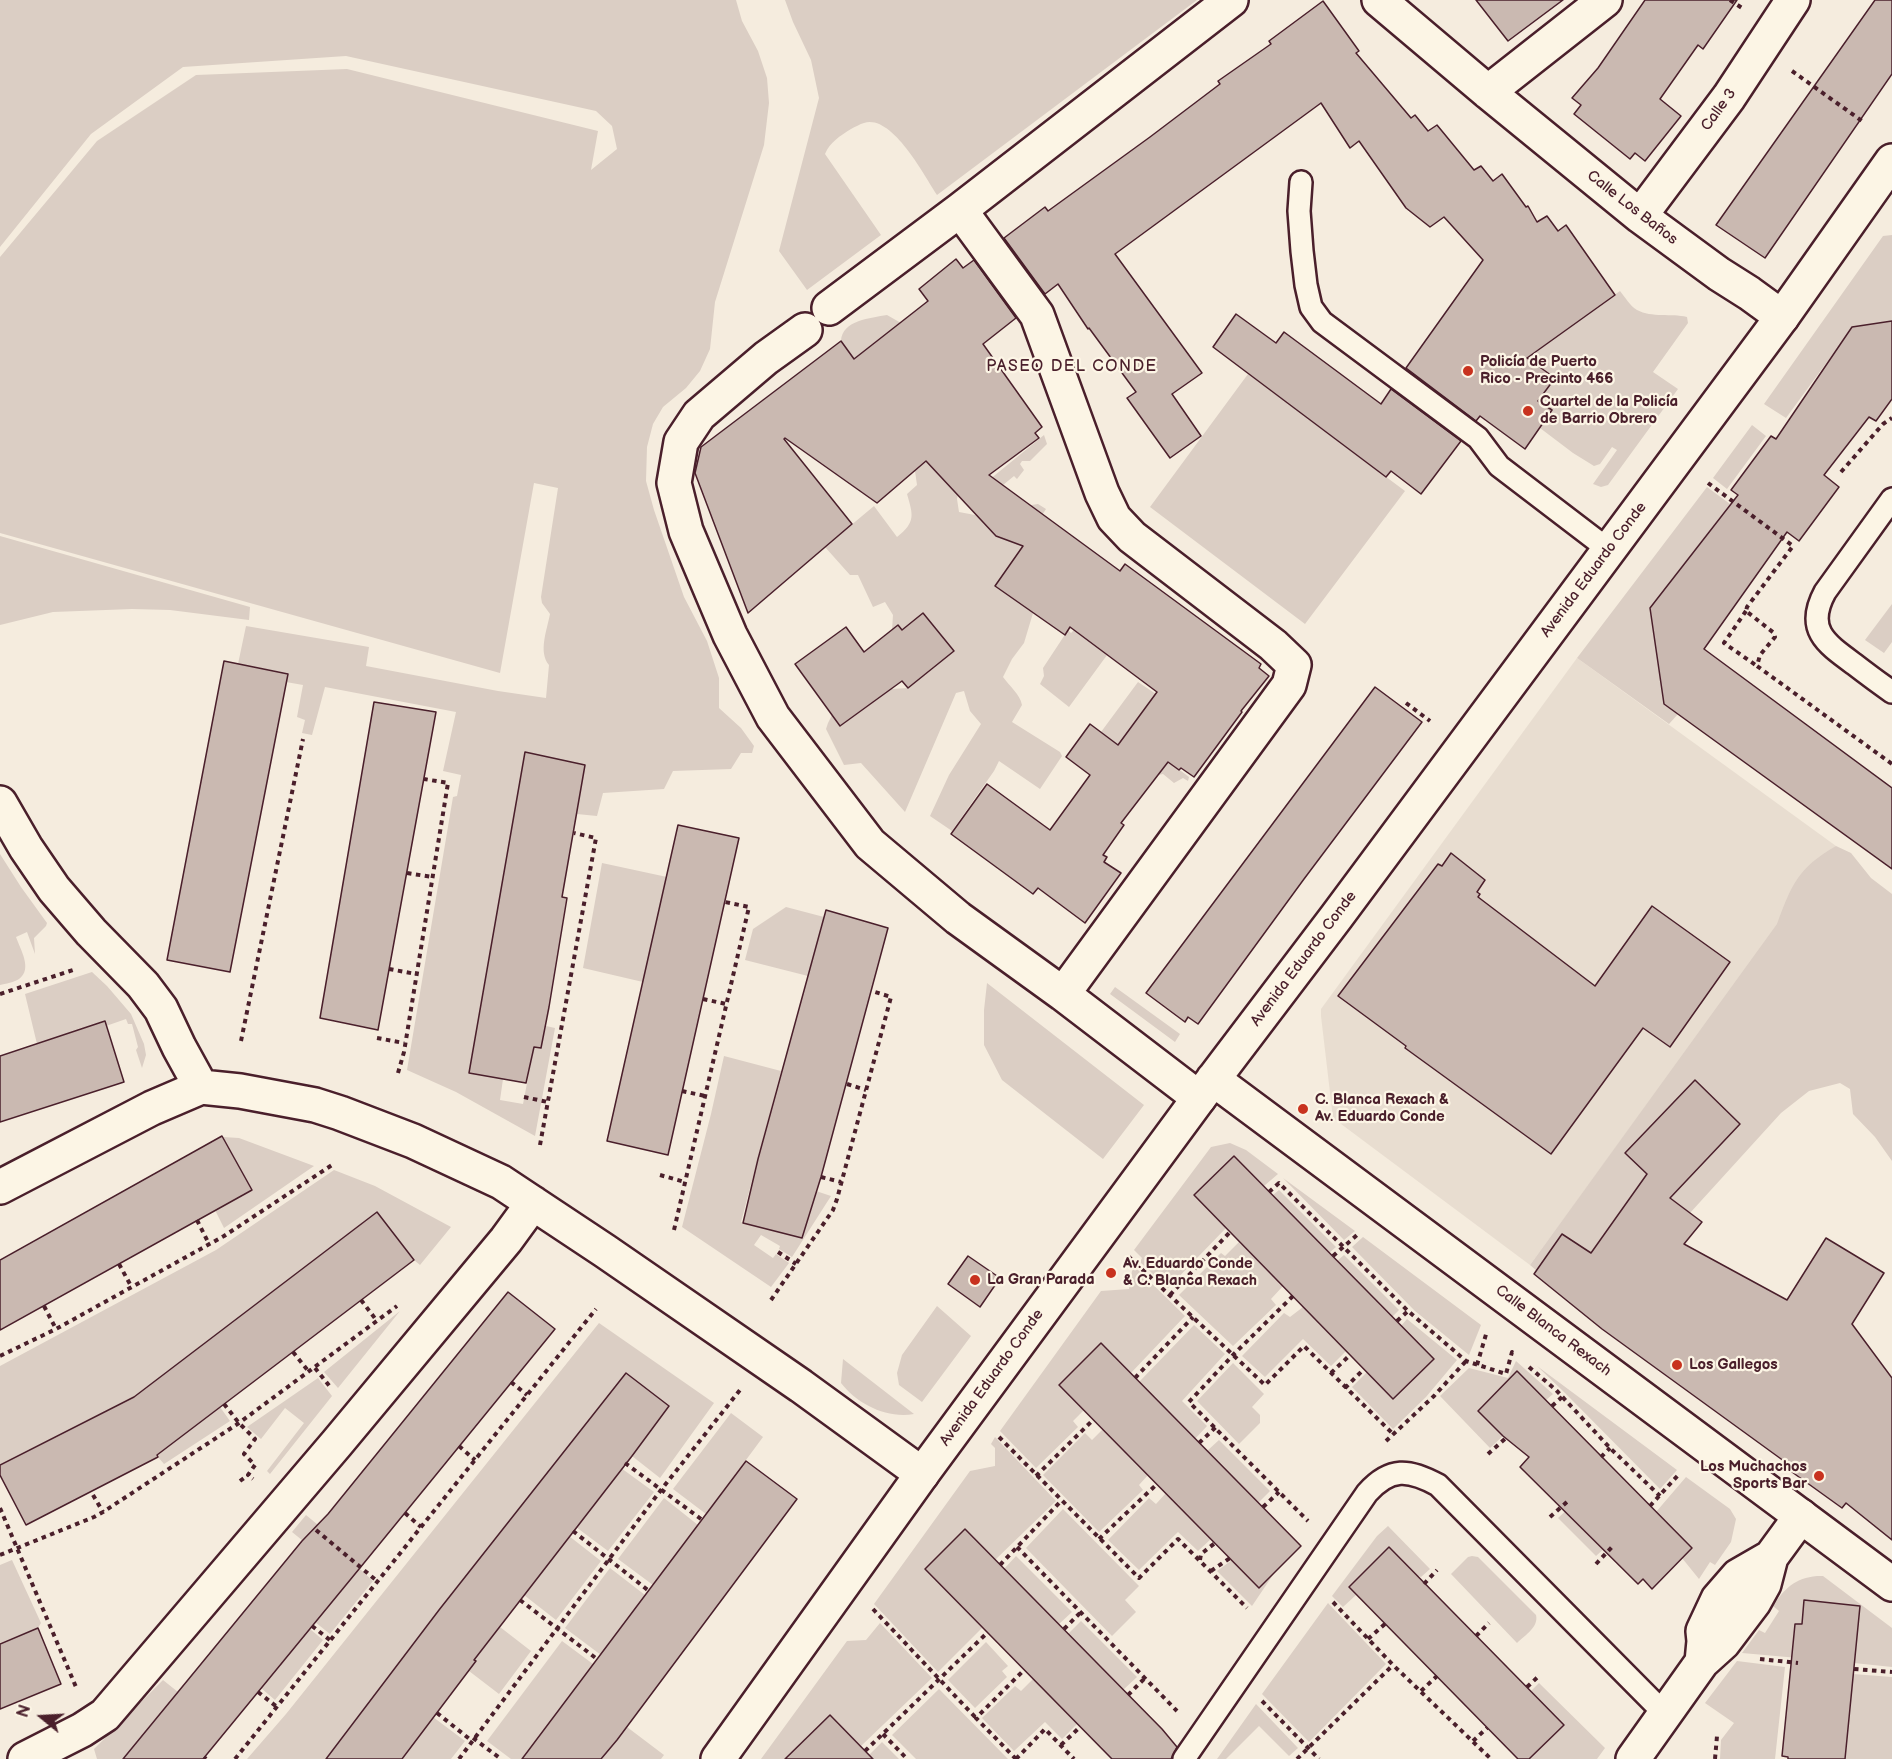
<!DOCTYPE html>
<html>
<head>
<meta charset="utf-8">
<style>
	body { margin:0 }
	#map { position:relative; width:1892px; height:1759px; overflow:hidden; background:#f5ecde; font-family:"Balsamiq Sans",sans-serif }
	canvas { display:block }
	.north { position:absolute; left:12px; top:1687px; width:60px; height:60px; -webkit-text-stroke:4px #fcf5e5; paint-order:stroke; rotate:288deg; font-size:16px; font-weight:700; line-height:24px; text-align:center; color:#4a1f2b }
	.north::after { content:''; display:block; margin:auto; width:21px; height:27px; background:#4a1f2b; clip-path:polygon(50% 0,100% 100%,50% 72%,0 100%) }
</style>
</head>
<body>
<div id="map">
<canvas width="1892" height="1759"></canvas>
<div class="north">N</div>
</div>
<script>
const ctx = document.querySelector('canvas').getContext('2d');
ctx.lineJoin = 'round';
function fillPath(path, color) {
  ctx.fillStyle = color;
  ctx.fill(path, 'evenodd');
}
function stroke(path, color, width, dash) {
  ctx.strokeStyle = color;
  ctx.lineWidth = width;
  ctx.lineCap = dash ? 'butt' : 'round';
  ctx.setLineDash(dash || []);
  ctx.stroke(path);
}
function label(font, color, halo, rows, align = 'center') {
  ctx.font = font + ' "Balsamiq Sans",sans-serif';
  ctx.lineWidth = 4.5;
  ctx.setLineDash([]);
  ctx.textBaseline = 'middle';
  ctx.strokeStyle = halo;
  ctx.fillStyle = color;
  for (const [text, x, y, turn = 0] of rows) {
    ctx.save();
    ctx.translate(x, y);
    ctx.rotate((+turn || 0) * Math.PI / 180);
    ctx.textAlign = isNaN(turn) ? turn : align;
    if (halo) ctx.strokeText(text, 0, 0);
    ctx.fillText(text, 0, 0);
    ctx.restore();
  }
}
fillPath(new Path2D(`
	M1577 658 1836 846 1530 1265 1333 1118 1321 1016V1009Z`), '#e8ddd0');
fillPath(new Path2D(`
	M0 0H736L742 21 758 51 767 78 769 103 764 145 715 302 710 349 700 371 686 388 663 407 653 424 647 447 646 481 654 510 684 597 707 641 719 678V708L741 728 754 746 752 753H741L731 769 673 771 664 789 603 793 597 816 577 814 585 765 525 752 469 1072 503 1079 500 1100 523 1104 534 1047 541 1048 546 1026 555 1028 535 1136 456 1092 407 1070 453 797 457 796 461 775 443 771 456 712 325 687 312 735 302 733 305 720 297 717 303 685 286 682 287 673 238 664 246 626 369 647 366 666 498 691 546 698 549 665C538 652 547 630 550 614L542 603 541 597 558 488 534 483 500 673 0 533V257L97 141 196 75 347 69 598 131 591 170 617 149 612 126 596 111 346 56 183 67 91 134 0 247Z
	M785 0H1197L937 195C924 175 892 114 864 123 860 124 855 127 851 129 840 136 830 142 825 154L881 235 807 290 779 251 819 98 811 60 793 22Z
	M1892 235V321L1852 328 1786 418 1764 404 1883 236Z
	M1620 291C1625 297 1630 306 1637 310 1652 318 1671 313 1687 317L1688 323 1653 372 1678 389 1608 485 1601 487 1593 484 1617 450 1612 447 1600 464 1594 466 1573 453 1540 428 1552 410 1538 401 1529 374 1495 322 1573 324Z
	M887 315 901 323 903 426 841 341C842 320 871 318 887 315Z
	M1248 374 1405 491 1305 624 1150 507Z
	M1752 425 1766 436 1727 489 1713 478Z
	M1044 435 1047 444 1030 461H1022L1020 464 1024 470 1017 479 1014 476 997 490 989 480Z
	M918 449 958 494 957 499 959 512 991 518 1025 506 1038 504 1046 509 1018 553 1026 565 1033 613 1024 643 1012 659 1003 677C1010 687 1020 694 1022 705L1012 722 1060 752 1062 756 1040 789 999 761 994 771 952 831 930 816 949 775 981 724 970 711 964 691 956 693 905 812 861 763 844 765 826 729 828 723 832 715 841 726 891 689 908 688 935 667 892 630 893 615 885 602 873 607 858 575H850L825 547 874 506 897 537C916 522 913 515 907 494L917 485 915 471 926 462Z
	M1707 487 1730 504 1650 608 1664 704 1678 714 1669 724 1577 658Z
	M0 536 250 607 249 620 170 610 132 609 53 612 0 625Z
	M1892 604V642L1884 653 1865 640Z
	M1068 630 1071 633 1074 630 1110 651 1069 707 1040 684 1044 676 1043 668Z
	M1138 682 1156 694 1128 731 1189 777 1188 781 1183 778 1174 783 1163 774 1158 775 1101 732Z
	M1836 846 1851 853 1871 878 1892 894V1161L1875 1137 1853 1114 1850 1089 1840 1083 1809 1091 1781 1113 1690 1213 1643 1179 1591 1253 1562 1234 1537 1271 1530 1265 1777 924C1792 884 1798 868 1836 846Z
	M0 854 21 887 47 923 46 926 34 938 35 954 27 932 16 937C20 949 33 969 19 979 15 982 5 984 0 985Z
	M602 863 667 877 643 982 583 968Z
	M786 907 824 917 808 976 745 960 753 929Z
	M92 972 107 986 131 1014 144 1044 146 1055 142 1068 136 1050 138 1047 132 1024H128L126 1019 106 1026 104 1022 37 1044 25 994Z
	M987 983 1144 1105 1103 1159 1002 1080 984 1045V1010Z
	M1115 987 1180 1034 1175 1042 1110 994Z
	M724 1056 781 1071 741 1222 802 1238 816 1191 831 1196 792 1257 779 1249 780 1246 761 1235 754 1245 773 1258 776 1254 789 1263 771 1287 682 1227 711 1114Z
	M223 1137 239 1138 314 1166 224 1228 215 1210 252 1189Z
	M1230 1143 1246 1150 1278 1174 1264 1186 1234 1156 1194 1195 1226 1228 1168 1288 1140 1262 1142 1258 1134 1250 1211 1147Z
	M334 1170 375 1186 451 1227 420 1265 414 1260 377 1212 138 1394 174 1442 220 1407 230 1421 164 1464 158 1457 129 1399 0 1465V1366L216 1250Z
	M1283 1178 1355 1231 1344 1240Z
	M1279 1190 1336 1247 1329 1253 1273 1195Z
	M1363 1237 1481 1325 1469 1355 1415 1311 1352 1247Z
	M1239 1242 1283 1286 1271 1299 1276 1305 1233 1346 1179 1295 1221 1253 1225 1256Z
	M1344 1255 1399 1310 1392 1317 1337 1261Z
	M1135 1267 1185 1316 1130 1374 1101 1343 1059 1384 1084 1410 1073 1421 1078 1427 1036 1468 1000 1431 1101 1291 1129 1289 1132 1271Z
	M937 1306 971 1336 922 1402 899 1385 897 1373 902 1355Z
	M1303 1307 1346 1351 1331 1366 1303 1339 1265 1377 1242 1356 1284 1313 1290 1317Z
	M400 1311 338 1388 324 1372Z
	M1407 1319 1457 1360 1426 1397 1393 1429 1352 1387 1367 1372 1393 1399 1401 1326Z
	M599 1323 714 1403 660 1478 632 1456 668 1406 626 1373 438 1611 484 1647 500 1627 531 1651 499 1694 469 1671 476 1661 429 1624 326 1759H247L286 1714Z
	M1194 1325 1225 1354 1182 1401 1207 1426 1195 1439 1139 1382Z
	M843 1359 914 1414C887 1419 857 1404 841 1383Z
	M1516 1361 1553 1394 1546 1400 1517 1371 1478 1410 1503 1436 1490 1448 1440 1396 1469 1368 1508 1378Z
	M1233 1363 1264 1394 1252 1407 1260 1415V1423L1239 1444 1197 1401Z
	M1537 1366 1677 1470 1660 1489 1565 1393Z
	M318 1378 332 1396 270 1474 267 1471 304 1423 285 1408 261 1439 247 1427Z
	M731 1413 763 1437 706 1514 673 1489Z
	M1103 1429 1148 1475 1139 1485 1143 1490 1099 1532 1043 1475 1085 1433 1092 1440Z
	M995 1437 1056 1501 995 1560 965 1529 925 1569 982 1628 938 1672 874 1604 970 1471 995 1466V1448L991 1444Z
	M1219 1440 1270 1491 1258 1503 1207 1451Z
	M621 1468 654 1492 608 1551 576 1527Z
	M1686 1477 1730 1509 1736 1519 1731 1542 1715 1565 1710 1562 1699 1579 1682 1558 1692 1548 1656 1512Z
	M1166 1493 1211 1539 1198 1551 1178 1532 1139 1570 1108 1540 1149 1498 1156 1504Z
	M664 1498 698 1525 653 1585 618 1559Z
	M1571 1506 1609 1544 1596 1556 1558 1518Z
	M1063 1509 1139 1586 1125 1600 1136 1612 1112 1636 1026 1548Z
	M306 1515 364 1563 360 1569 373 1581 330 1634 315 1622 350 1579 292 1532Z
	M1388 1526 1430 1569 1421 1577 1419 1576 1418 1577 1349 1587 1356 1595 1343 1607 1332 1596 1377 1536Z
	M569 1536 601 1561 556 1620 524 1595Z
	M1016 1556 1072 1612 1058 1625 1004 1569Z
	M1472 1556 1478 1557 1536 1615C1539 1627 1525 1635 1517 1643L1451 1574 1468 1557Z
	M12 1560 41 1623 38 1628 0 1643V1565Z
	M1232 1560 1277 1569 1252 1606 1217 1571Z
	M610 1568 645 1595 601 1655 565 1628Z
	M1817 1576H1823L1892 1628V1667L1854 1663 1860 1606 1804 1601 1802 1624H1795L1793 1641 1799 1642 1798 1658 1742 1653 1759 1630 1765 1633 1779 1611 1773 1606C1785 1588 1795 1578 1817 1576Z
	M1328 1603 1386 1664 1309 1742 1262 1694Z
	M1081 1621 1137 1677 1123 1690 1068 1634Z
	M880 1623 932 1678 861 1746 830 1715 789 1759H761L847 1641 866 1640Z
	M310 1629 323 1640 275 1700 261 1688Z
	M562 1641 593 1664 566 1701 627 1727 664 1755 661 1759H511L487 1741Z
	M986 1642 1008 1666 1002 1671 1007 1677 975 1708 948 1680Z
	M1737 1661 1785 1667 1775 1759H1720L1721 1740 1734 1723 1705 1703Z
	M1853 1674 1892 1677V1759H1845Z
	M1033 1679 1077 1724 1062 1739 1045 1722 1014 1751 982 1718 1015 1686 1021 1691Z
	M163 1680 178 1692 123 1759H97L94 1749Z
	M1539 1683 1605 1748 1597 1759H1529L1564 1725 1531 1691Z
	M939 1689 1008 1759H916L892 1735Z
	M1256 1704 1298 1748 1289 1756 1259 1726 1226 1759H1217Z
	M433 1717 465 1741 451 1759H402Z
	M882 1742 899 1759H872L869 1755Z`), '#dbcec4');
const building = new Path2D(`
	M1476 0H1563L1508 41Z
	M1645 0H1737L1703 49 1698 45 1660 99 1681 116 1645 161 1635 153 1630 159 1574 114 1581 105 1572 98 1598 68Z
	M1875 0H1892V74L1765 258 1716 225Z
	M1323 1 1359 51 1356 53 1411 118 1415 115 1428 131 1437 125 1474 170 1481 166 1493 181 1502 174 1526 207 1528 206 1537 222 1547 216 1558 231 1566 225 1615 295 1527 358 1555 378 1538 401 1552 410 1525 449 1480 416 1476 421 1406 368 1483 260 1444 217 1430 227 1406 208 1359 141 1350 148 1321 103 1115 254 1202 373 1172 394 1201 436 1170 458 1127 398 1136 392 1089 328 1088 329 1058 284 1045 294 1004 238 1045 207 1048 211 1150 137 1220 84 1218 81 1271 44 1269 41Z
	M956 259 963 268 974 260 1016 318 983 344 1042 427 1035 433 1039 438 989 475 1120 571 1125 564 1261 664 1259 668 1269 676 1241 711 1242 712 1194 777 1181 768 1179 770 1168 762 1121 823 1124 825 1103 855 1107 857 1104 862 1121 873 1085 923 1038 888 1033 894 951 834 987 784 1050 830 1090 775 1066 757 1090 724 1118 745 1157 692 1070 627 1065 635 995 586 1023 546 996 536 926 461 877 503 785 438 784 439 852 524 748 613 695 473 701 447 841 341 854 359 928 301 919 289Z
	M1236 314 1276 343 1284 332 1381 404 1391 389 1461 441 1421 494 1391 471 1386 477 1213 347Z
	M1892 321V399L1876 421 1869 417 1824 475 1839 487 1799 541 1787 532 1704 649 1892 788V869L1664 704 1650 608 1738 495 1731 490 1771 436 1776 439 1852 327Z
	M923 613 954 651 908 688 902 681 840 726 795 664 846 627 864 652 898 625 902 630Z
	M224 661 288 674 230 972 167 960Z
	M1375 687 1422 722 1304 879 1198 1024 1188 1017 1185 1022 1146 993Z
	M374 702 436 712 378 1030 320 1018Z
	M525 752 585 765 562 897 567 898 549 1007 541 1048 534 1047 526 1083 469 1073Z
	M678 825 739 838 668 1155 607 1141Z
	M1451 853 1485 880 1477 892 1480 894 1478 897 1595 986 1652 906 1730 962 1670 1047 1643 1028 1551 1154 1405 1048 1406 1046 1338 996 1438 864 1442 866Z
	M826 910 888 928 821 1177 802 1238 743 1223 758 1159Z
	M105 1021 124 1082 0 1122V1056Z
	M1695 1080 1740 1124 1670 1198 1702 1222 1684 1244 1787 1300 1826 1238 1884 1273 1852 1324 1892 1378V1540L1846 1503 1842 1508 1785 1467 1788 1464 1602 1329 1534 1274 1562 1234 1591 1253 1647 1174 1625 1153Z
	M222 1136 252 1190 0 1330V1260Z
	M1234 1156 1434 1359 1393 1399 1194 1195Z
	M377 1212 414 1260 157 1455 158 1457 26 1525 0 1475V1465L134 1397Z
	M968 1256 1000 1278 980 1307 948 1284Z
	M508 1292 555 1329 364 1563 203 1759H123L302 1541 328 1514Z
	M1101 1343 1301 1546 1259 1588 1059 1385Z
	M1517 1371 1692 1548 1652 1589 1643 1579 1638 1584 1520 1467 1529 1457 1503 1436 1478 1411Z
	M626 1373 669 1406 632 1456 474 1660 476 1661 402 1759H326L439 1610Z
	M746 1461 797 1499 617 1740 601 1759H522Z
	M965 1529 1162 1729 1177 1747 1171 1759H1112L925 1569Z
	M1389 1547 1564 1725 1529 1759H1518L1349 1587Z
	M1804 1600 1860 1606 1845 1759H1788V1757L1782 1756 1795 1624H1802Z
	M38 1628 61 1684 0 1709V1644Z
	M830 1715 873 1759H785Z`);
fillPath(building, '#cab9b1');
stroke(building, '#4a1f2b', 1.5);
const service = new Path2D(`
	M1301 182 1299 211 1302 251 1306 285 1311 307 1322 322 1478 438 1499 466 1609 550
	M1892 499 1825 592C1805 629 1825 643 1854 664 1867 674 1879 683 1892 692
	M1184 1759 1367 1493C1390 1467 1409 1469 1438 1485L1665 1714`);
const minor = new Path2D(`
	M1379 0 1488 92 1640 216 1719 274 1749 293 1782 317
	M1488 92 1605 0
	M960 210 1037 315 1102 493 1114 518 1132 537 1273 645 1294 665 1289 685 1063 994
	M1640 216 1729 97 1793 0
	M829 308 960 210 1231 0
	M805 330 766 358 699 415 681 442 674 483 686 531 730 635 773 717 870 844 958 918 1063 994 1199 1098
	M0 803 26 848 54 889 91 932 143 985 161 1009 179 1047 201 1087
	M0 1187 152 1108 201 1087 240 1091 315 1105 340 1113 413 1141 501 1182 605 1251 801 1386 922 1474
	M1702 1662 1704 1641 1703 1631 1718 1599 1738 1576 1771 1557
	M25 1759 82 1730 105 1715 337 1443 506 1240 533 1203
	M1633 1759 1702 1662 1723 1643 1754 1602 1764 1584 1771 1557 1801 1516`);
const tertiary = new Path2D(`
	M1213 1079 1892 1584
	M718 1759 922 1474 1199 1098 1337 916 1782 317 1892 161`);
stroke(service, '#4a1f2b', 26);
stroke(minor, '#4a1f2b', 38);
stroke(tertiary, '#4a1f2b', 38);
stroke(new Path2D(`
	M1730 0 1742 8
	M1792 71 1862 121
	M1841 472 1883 424 1892 418
	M1708 483 1793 546 1747 607 1746 611 1774 633 1775 637 1760 655 1757 666 1892 764
	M1746 611 1724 643 1757 666
	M1406 703 1430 721
	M407 873 432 877
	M389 969 416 974
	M0 994 73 970
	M703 999 726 1004
	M377 1038 404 1043
	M241 1041 303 739
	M398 1073 404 1052 448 783 424 779
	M847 1084 866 1090
	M682 1091 705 1096
	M524 1097 548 1102
	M540 1145 596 838 574 833
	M660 1175 685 1182
	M821 1177 841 1182
	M1269 1192 1279 1183 1408 1311 1466 1361 1506 1374 1512 1352 1514 1354
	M197 1220 209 1244
	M674 1230 749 907 725 902
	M778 1252 796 1264
	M1333 1256 1357 1235
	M1129 1257 1265 1385 1304 1346 1393 1434
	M119 1264 131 1286
	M1170 1295 1230 1232
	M1293 1296 1233 1355 1189 1402 1308 1521
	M361 1300 377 1321
	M771 1300 833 1210 837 1199 891 997 872 991
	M44 1306 56 1329
	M1397 1321 1408 1311
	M293 1352 309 1372
	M0 1356 56 1329 224 1236 332 1165
	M1477 1365 1487 1331
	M1529 1367 1556 1390 1610 1448 1660 1496
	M315 1368 331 1388
	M1331 1373 1350 1355
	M1135 1378 1193 1317
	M511 1382 527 1395
	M1345 1388 1364 1369
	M224 1404 239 1423 255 1439 244 1454 255 1465 248 1475 253 1479
	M1552 1406 1562 1397
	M999 1437 1139 1578 1178 1539 1247 1608
	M1386 1441 1434 1396 1466 1361
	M1199 1443 1216 1427
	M459 1446 475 1460
	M1488 1454 1506 1438
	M1601 1457 1610 1448
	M625 1463 701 1519
	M1036 1476 1093 1420
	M240 1481 248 1475
	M93 1495 103 1512
	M1650 1506 1680 1473
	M1263 1507 1279 1492
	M0 1508 76 1687
	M405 1513 421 1527
	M1550 1517 1567 1502
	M316 1530 377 1581
	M573 1531 649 1591
	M1099 1539 1157 1484
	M1017 1547 1177 1711
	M0 1555 94 1517 103 1512 239 1423 397 1306
	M1200 1560 1201 1554 1215 1543
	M1596 1564 1612 1547
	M1000 1565 1061 1501
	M1211 1571 1230 1558
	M1424 1584 1437 1570
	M520 1600 597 1659
	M1333 1602 1393 1665 1491 1759
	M873 1609 976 1718
	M312 1626 330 1640
	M1064 1629 1081 1612
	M1476 1636 1489 1623
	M1368 1639 1385 1624
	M1760 1659 1798 1663
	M1854 1669 1892 1672
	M1527 1687 1540 1675
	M1421 1691 1437 1676
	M258 1692 277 1707
	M1128 1695 1145 1678
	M1262 1701 1319 1759
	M437 1713 472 1741
	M883 1734 907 1759
	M473 1738 501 1759
	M1473 1741 1487 1728
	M1061 1745 1080 1727
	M865 1751 987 1633
	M204 1757 206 1759
	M235 1759 596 1309
	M459 1759 661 1490 740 1390
	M1016 1759 976 1718 1024 1670
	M1016 1759 1045 1729 1074 1759
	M1297 1759 1393 1665
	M1715 1759 1717 1736`), '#4a1f2b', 4, [4.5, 4.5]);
stroke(service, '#fcf5e5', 21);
stroke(minor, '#fcf5e5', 33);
stroke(tertiary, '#fcf5e5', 33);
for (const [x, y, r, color] of [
	[1468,371,6,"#c8321e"],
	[1528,411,6,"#c8321e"],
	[1303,1109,6,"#c8321e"],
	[1111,1273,6,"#c8321e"],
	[975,1280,6,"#c8321e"],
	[1677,1365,6,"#c8321e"],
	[1819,1476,6,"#c8321e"]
]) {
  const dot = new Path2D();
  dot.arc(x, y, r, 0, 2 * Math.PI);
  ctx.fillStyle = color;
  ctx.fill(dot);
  stroke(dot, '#fcf5e5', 2);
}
label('15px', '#4a1f2b', '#fcf5e5', [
	["Calle 3",1719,110,-54],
	["Calle Los Baños",1632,208,38],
	["Avenida Eduardo Conde",1594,570,-53],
	["Avenida Eduardo Conde",1304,959,-53],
	["Calle Blanca Rexach",1553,1331,37],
	["Avenida Eduardo Conde",992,1378,-54]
]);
label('bold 15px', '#4a1f2b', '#fcf5e5', [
	["Policía de Puerto",1480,362],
	["Rico - Precinto 466",1480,379],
	["Cuartel de la Policía",1540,402],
	["de Barrio Obrero",1540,419],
	["C. Blanca Rexach &",1315,1100],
	["Av. Eduardo Conde",1315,1117],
	["Av. Eduardo Conde",1123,1264],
	["& C. Blanca Rexach",1123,1281],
	["La Gran Parada",987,1280],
	["Los Gallegos",1689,1365],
	["Los Muchachos",1807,1467,"right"],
	["Sports Bar",1807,1484,"right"]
], 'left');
ctx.letterSpacing = '1.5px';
label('16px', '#4a1f2b', '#fcf5e5', [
	["PASEO DEL CONDE",1072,367]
]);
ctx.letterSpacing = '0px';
</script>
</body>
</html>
